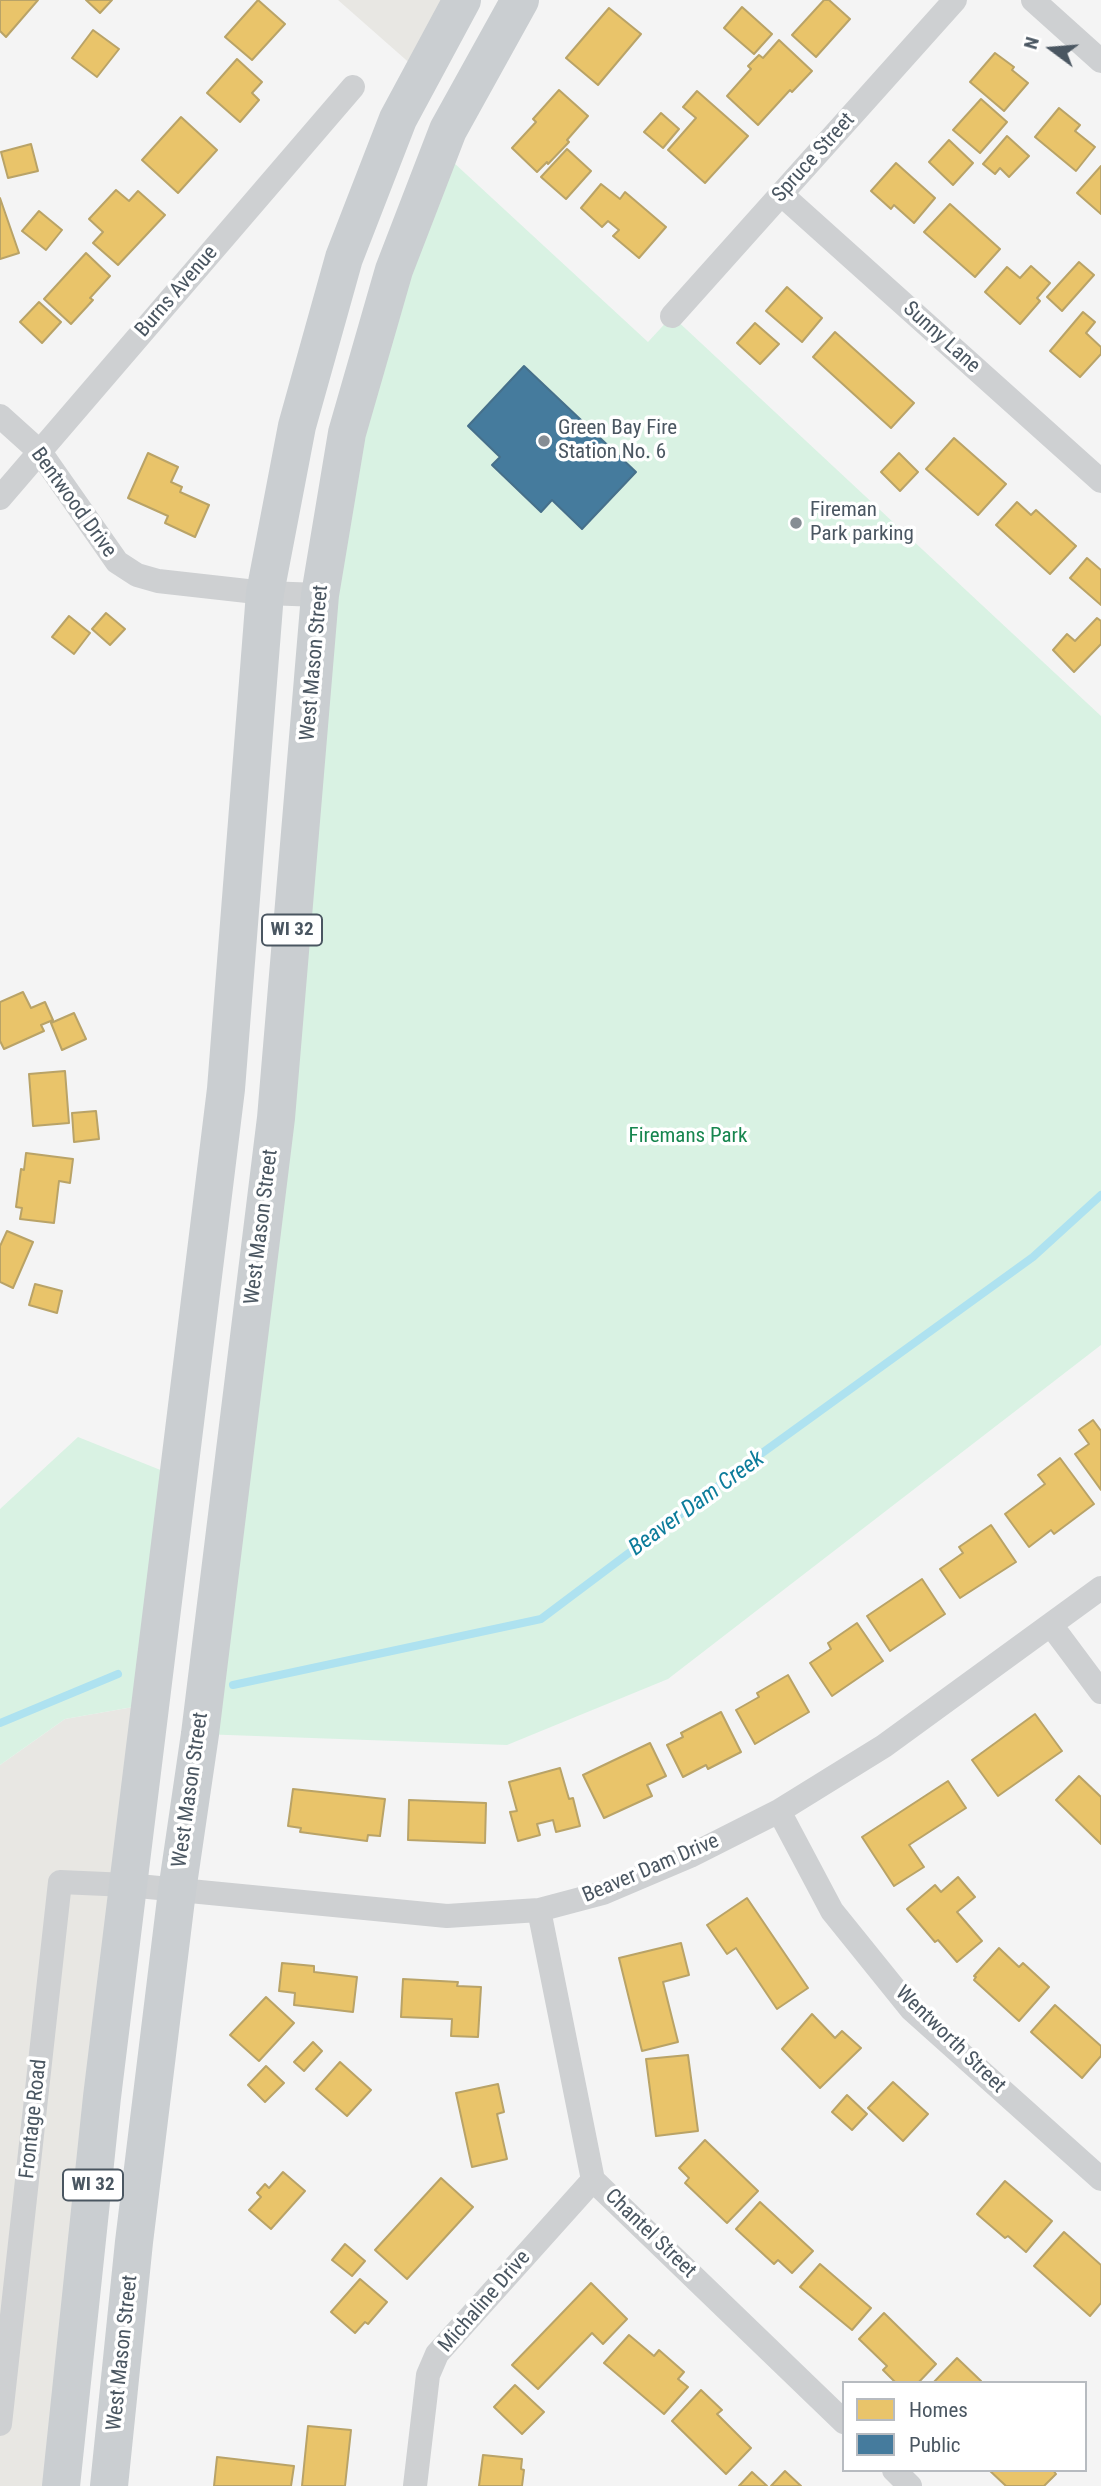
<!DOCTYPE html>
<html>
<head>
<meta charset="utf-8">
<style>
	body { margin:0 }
	#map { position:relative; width:1101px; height:2486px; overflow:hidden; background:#f4f4f4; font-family:"Roboto Condensed",sans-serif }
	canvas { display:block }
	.legend { position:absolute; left:842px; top:2381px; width:245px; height:91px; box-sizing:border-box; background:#fff; border:2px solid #b7bbc0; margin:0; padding:9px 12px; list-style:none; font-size:21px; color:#4a5661 }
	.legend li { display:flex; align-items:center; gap:14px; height:35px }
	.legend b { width:35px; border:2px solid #b7bbc0 }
	.north { position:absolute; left:1017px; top:14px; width:70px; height:70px; -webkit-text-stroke:5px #fff; paint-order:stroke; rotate:286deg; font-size:19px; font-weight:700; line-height:28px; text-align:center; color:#4a5661 }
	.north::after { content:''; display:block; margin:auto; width:24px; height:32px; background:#4a5661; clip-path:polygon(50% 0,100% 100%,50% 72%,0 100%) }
</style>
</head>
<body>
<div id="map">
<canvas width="1101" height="2486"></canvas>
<ul class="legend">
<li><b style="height:19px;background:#e9c46a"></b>Homes</li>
<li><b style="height:19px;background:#457b9d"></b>Public</li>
</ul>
<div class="north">N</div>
</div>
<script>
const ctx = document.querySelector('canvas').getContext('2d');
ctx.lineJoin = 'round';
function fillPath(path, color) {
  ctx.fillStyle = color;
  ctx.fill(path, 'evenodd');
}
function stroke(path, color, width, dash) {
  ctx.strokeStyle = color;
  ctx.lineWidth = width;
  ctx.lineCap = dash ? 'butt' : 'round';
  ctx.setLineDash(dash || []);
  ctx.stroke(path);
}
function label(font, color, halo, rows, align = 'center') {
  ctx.font = font + ' "Roboto Condensed",sans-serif';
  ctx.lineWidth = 7;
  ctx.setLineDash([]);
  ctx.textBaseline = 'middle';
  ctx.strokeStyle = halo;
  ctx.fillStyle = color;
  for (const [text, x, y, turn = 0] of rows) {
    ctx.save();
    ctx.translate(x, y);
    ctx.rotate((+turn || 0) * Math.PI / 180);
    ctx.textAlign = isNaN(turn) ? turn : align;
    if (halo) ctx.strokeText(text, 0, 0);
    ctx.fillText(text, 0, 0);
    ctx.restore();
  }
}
fillPath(new Path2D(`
	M338 0H462L422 74Z
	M150 1704 61 2486H0V1765L65 1719Z`), '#e8e7e3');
fillPath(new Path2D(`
	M440 150 648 342 672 316 1101 716V1345L668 1679 507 1745 200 1734 320 595Z
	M78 1437 178 1477 150 1704 65 1719 0 1765V1509Z`), '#d9f2e3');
const homes = new Path2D(`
	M0 0H38L6 37 0 31Z
	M86 0H112L100 13Z
	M258 0 285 24 252 60 225 37Z
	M824 0H829L850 19 816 57 792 35Z
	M742 7 772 34 754 54 724 28Z
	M609 8 641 34 598 85 566 58Z
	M93 30 119 49 97 77 72 58Z
	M779 40 812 71 792 92 790 90 758 125 727 96 751 69 748 66 759 55 763 58Z
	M995 53 1014 67 1012 70 1028 83 1004 111 970 82Z
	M237 59 262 82 252 93 259 100 240 122 207 93Z
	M559 90 588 116 567 140 569 142 548 164 547 162 537 172 512 148 536 122 533 119Z
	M697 91 748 136 705 183 668 150 696 118 683 107Z
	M981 99 1007 122 980 153 953 130Z
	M1059 108 1080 125 1075 131 1095 147 1076 171 1035 137Z
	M661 113 679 129 663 148 644 132Z
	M181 117 217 150 178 193 142 160Z
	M1007 136 1029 156 1009 177 1000 168 995 174 983 164Z
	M949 140 973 163 953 185 929 162Z
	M31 144 38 171 8 178 1 152Z
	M567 149 591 171 566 199 541 177Z
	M896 163 935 198 914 223 894 205 891 209 871 191Z
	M1101 166V214L1077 193Z
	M601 184 620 199 625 192 666 227 639 258 613 236 619 230 608 221 602 227 581 208Z
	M116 190 129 201 138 191 165 215 118 265 93 243 103 232 89 219Z
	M0 198 19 253 0 259Z
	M950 204 1000 249 975 277 924 232Z
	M39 211 62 230 46 250 22 231Z
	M86 253 110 276 90 298 93 300 71 324 44 299Z
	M1079 262 1094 275 1062 311 1047 297Z
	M1031 266 1050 283 1037 298 1040 301 1020 324 985 292 1007 267 1020 278Z
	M787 287 822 318 802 342 766 311Z
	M39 302 61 322 42 343 20 322Z
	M1083 312 1095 322 1086 333 1101 347V354L1080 377 1050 351Z
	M755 323 779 344 760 364 737 343Z
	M835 332 914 403 891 428 813 357Z
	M954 438 1006 484 978 515 926 469Z
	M148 453 178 467 171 482 182 487 180 492 209 505 195 537 165 523 168 516 128 498Z
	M899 453 918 472 900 491 881 472Z
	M1017 502 1031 515 1036 510 1076 546 1050 574 996 525Z
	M1087 558 1101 570V605L1070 578Z
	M106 613 125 629 110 645 92 629Z
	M69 616 90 633 74 654 52 637Z
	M1097 618 1101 621V644L1074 672 1053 650 1067 634 1075 641Z
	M23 992 31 1008 45 1002 53 1020 41 1025 44 1031 4 1049 0 1041V1002Z
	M74 1013 86 1039 62 1050 51 1023Z
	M65 1071 69 1123 33 1126 29 1074Z
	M96 1111 99 1139 74 1142 72 1113Z
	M26 1153 73 1159 70 1183 59 1181 54 1223 20 1219 22 1208 16 1207 21 1169 24 1170Z
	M7 1231 33 1242 13 1288 0 1282V1246Z
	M35 1284 62 1291 57 1313 29 1305Z
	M1093 1420 1101 1431V1490L1075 1454 1089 1444 1079 1430Z
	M1060 1458 1094 1504 1054 1534 1051 1530 1029 1547 1005 1514 1045 1484 1038 1475Z
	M991 1525 1016 1562 960 1598 940 1569 963 1553 959 1547Z
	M922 1579 945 1614 890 1651 867 1616Z
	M857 1623 883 1661 832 1696 810 1663 831 1649 828 1643Z
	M788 1675 809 1712 755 1744 736 1710 759 1697 757 1693Z
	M721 1712 741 1752 708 1769 706 1765 683 1777 667 1745 683 1737 681 1733Z
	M1035 1714 1062 1751 998 1796 972 1760Z
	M650 1743 666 1776 647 1785 652 1796 604 1818 583 1775Z
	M560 1768 569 1799 573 1798 580 1826 556 1832 553 1820 537 1824 540 1835 518 1841 510 1812 517 1811 509 1782Z
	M1079 1776 1101 1797V1844L1056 1800Z
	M948 1781 966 1808 909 1845 924 1867 894 1886 862 1837Z
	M293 1789 385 1799 380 1836 368 1835 367 1841 300 1832 301 1828 288 1826Z
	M409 1800 486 1803 485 1843 408 1840Z
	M958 1877 975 1897 957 1912 982 1941 957 1962 938 1940 935 1942 907 1909 935 1885 941 1892Z
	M747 1898 808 1988 777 2009 736 1948 727 1954 707 1925Z
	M681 1943 689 1975 663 1982 678 2042 642 2051 619 1958Z
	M999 1948 1019 1967 1023 1963 1049 1987 1019 2021 974 1980 976 1977 974 1976Z
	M282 1963 314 1966V1972L357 1977 353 2012 294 2005 295 1993 279 1991Z
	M403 1979 458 1982 457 1986 481 1987 478 2037 451 2036 452 2019 401 2017Z
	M266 1997 294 2023 259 2061 230 2035Z
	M1055 2005 1101 2046V2056L1082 2078 1031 2032Z
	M812 2014 835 2038 842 2031 861 2048 820 2088 782 2049Z
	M313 2042 322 2051 304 2071 294 2062Z
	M688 2055 698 2131 656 2136 646 2059Z
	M340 2062 371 2090 347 2116 316 2089Z
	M266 2066 284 2083 265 2102 248 2085Z
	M893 2082 928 2114 903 2141 868 2108Z
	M498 2084 504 2112 497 2114 507 2159 472 2167 456 2093Z
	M847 2095 867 2114 852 2130 832 2112Z
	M705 2140 758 2191 727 2223 685 2183 689 2178 679 2168Z
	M283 2172 305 2191 271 2229 249 2210 261 2197 257 2193 265 2184 269 2188Z
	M441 2178 473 2207 407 2279 375 2250Z
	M1005 2181 1052 2221 1026 2252 1008 2236 1005 2238 977 2214Z
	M760 2202 813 2251 792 2273 778 2260 774 2264 736 2229Z
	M1064 2232 1101 2265V2303L1090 2316 1034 2266Z
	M345 2244 365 2261 352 2276 332 2260Z
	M820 2264 871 2308 852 2330 800 2287Z
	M360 2279 387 2302 368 2324 365 2322 355 2333 331 2312Z
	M591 2283 627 2319 603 2344 592 2333 538 2389 512 2365Z
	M884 2313 936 2364 918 2383H896L883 2370 887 2366 859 2339Z
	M629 2335 654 2356 659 2350 684 2372 678 2379 688 2387 664 2414 604 2363Z
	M957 2358 981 2381 979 2383H933Z
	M515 2385 544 2412 522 2434 494 2407Z
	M701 2390 722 2410 717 2414 751 2448 726 2474 672 2421Z
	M308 2426 351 2430 345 2486H302Z
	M483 2455 522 2459 521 2469 524 2470 522 2486H479Z
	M217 2457 294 2466 291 2486H214Z
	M989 2470H1053L1056 2474 1044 2486H1006Z
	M785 2471 801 2486H771Z
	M752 2472 767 2486H739Z`);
fillPath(homes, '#e9c46a');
stroke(homes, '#b9a367', 2);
const public = new Path2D(`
	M524 366 636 472 582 529 552 500 541 512 492 465 500 457 468 426Z`);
fillPath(public, '#457b9d');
stroke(public, '#46708b', 2);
stroke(new Path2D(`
	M233 1685 541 1619 758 1456 1033 1257 1101 1195
	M0 1723 118 1674`), '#aee2f0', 8);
stroke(new Path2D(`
	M1033 0 1101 61
	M781 194 1101 481
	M672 316 955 0
	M0 416 40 452 117 562 137 575 158 581 265 593 320 595
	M0 498 353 87
	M1051 1625 1101 1692
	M779 1811 832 1911 911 2009 1101 2179
	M539 1910 593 2180 844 2422
	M0 2424 60 1882 128 1885 447 1916 539 1910 603 1893 690 1856 779 1811 884 1746 1101 1588
	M894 2470 910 2486
	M415 2486 428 2375 437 2354 593 2180`), '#ced0d2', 24);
stroke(new Path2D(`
	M61 2486 102 2097 226 1089 265 593 297 426 344 258 398 119 462 0
	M109 2486 134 2242 177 1891 200 1734 276 1118 320 595 347 433 394 270 448 130 520 0`), '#caced1', 38);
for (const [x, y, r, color] of [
	[544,441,7,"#868d94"],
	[796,523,7,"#868d94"]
]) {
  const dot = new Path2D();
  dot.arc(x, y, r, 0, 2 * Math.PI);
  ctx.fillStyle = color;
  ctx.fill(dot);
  stroke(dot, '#fff', 2.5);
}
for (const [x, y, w] of [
	[292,930,60],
	[93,2185,60]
]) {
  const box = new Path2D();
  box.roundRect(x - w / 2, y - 15.5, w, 31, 5);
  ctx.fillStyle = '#fff';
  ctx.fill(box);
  stroke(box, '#4a5661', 2);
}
label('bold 19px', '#4a5661', null, [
	["WI 32",292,930],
	["WI 32",93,2185]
]);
label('21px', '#4a5661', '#fff', [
	["Spruce Street",814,158,-48],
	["Burns Avenue",177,292,-49],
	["Sunny Lane",941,338,42],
	["Bentwood Drive",73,503,54],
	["West Mason Street",315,663,-85],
	["West Mason Street",262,1227,-83],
	["West Mason Street",191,1790,-82],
	["Beaver Dam Drive",651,1869,-23],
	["Wentworth Street",950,2040,44],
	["Frontage Road",34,2119,-84],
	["Chantel Street",650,2234,44],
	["Michaline Drive",485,2302,-49],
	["West Mason Street",123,2353,-84]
]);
label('21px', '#4a5661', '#fff', [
	["Green Bay Fire",558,429],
	["Station No. 6",558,453],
	["Fireman",810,511],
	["Park parking",810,535]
], 'left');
label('21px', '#17864f', '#fff', [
	["Firemans Park",688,1137]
]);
label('italic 23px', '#0c7c9b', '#fff', [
	["Beaver Dam Creek",697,1504,-36]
]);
</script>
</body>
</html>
